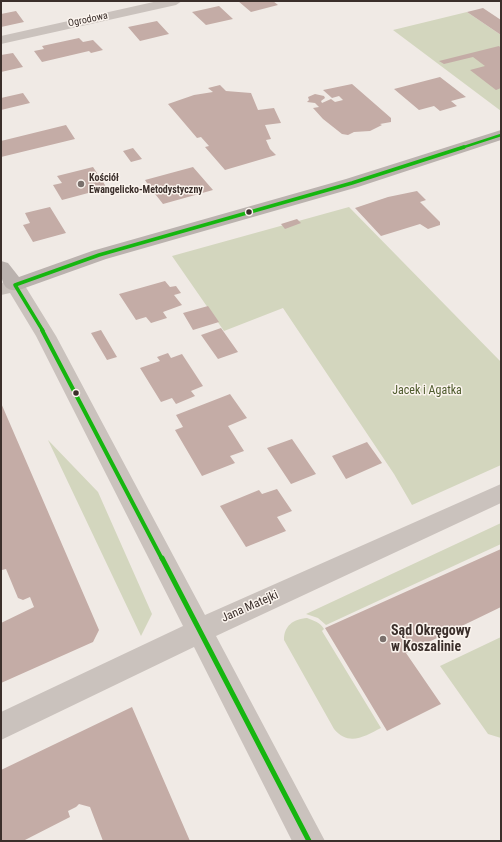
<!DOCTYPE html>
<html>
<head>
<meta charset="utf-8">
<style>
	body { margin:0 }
	#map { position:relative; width:502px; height:842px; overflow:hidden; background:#f0eae5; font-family:"Roboto Condensed",sans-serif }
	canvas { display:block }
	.frame { position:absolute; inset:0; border:2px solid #3b2f2b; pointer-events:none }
</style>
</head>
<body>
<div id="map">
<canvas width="502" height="842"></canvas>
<div class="frame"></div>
</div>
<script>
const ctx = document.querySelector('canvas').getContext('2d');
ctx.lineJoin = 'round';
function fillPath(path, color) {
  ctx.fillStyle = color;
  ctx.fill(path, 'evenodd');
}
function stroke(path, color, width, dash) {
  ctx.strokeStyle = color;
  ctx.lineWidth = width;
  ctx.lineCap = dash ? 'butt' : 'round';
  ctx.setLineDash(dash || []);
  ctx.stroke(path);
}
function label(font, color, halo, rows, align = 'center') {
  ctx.font = font + ' "Roboto Condensed",sans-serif';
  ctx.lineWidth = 3;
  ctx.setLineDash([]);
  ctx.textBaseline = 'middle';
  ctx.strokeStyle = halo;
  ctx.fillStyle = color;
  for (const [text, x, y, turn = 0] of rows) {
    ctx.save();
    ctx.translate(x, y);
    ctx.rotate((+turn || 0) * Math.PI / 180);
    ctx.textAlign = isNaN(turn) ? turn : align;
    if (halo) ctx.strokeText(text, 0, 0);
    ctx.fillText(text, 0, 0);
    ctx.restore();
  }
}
fillPath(new Path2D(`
	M467 12 501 35V111L393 30Z
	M349 207 501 362V465L412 505 394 474 283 308 224 331 172 256Z
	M48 440 98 492 152 614 141 636Z
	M501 523V544L326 625 318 618 306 614Z
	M307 618C314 621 320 622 324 629L322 631 381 728C365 736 349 747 334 729L284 640C284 626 293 619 307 618Z
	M501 637V738L488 734 440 666Z`), '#d3d6be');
fillPath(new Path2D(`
	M238 1H273L278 5 251 12Z
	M219 6 233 19 206 25 192 12Z
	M483 8 501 20V35L467 12Z
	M16 11 24 22 1 27V14Z
	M157 21 169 34 140 41 128 27Z
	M79 38 83 42 93 40 103 50 91 53 89 51 42 62 34 51 44 49 42 46Z
	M499 46 501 48V88L496 90 470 70 485 66 473 57 444 64 439 61Z
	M13 53 23 67 1 72V55Z
	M440 77 466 97 451 101 457 106 440 111 434 106 419 110 394 89Z
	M352 84 391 118V122L380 124 382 125 370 131 354 132 348 135 342 134 323 119 313 108 319 107 315 103 307 102 309 100 308 97 315 94 324 96 325 98 321 101 322 103 331 99 335 102 343 100 339 96 332 98 323 90Z
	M220 85 226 91 251 93 258 110 274 108 281 123 265 125 271 139 266 140 270 149 276 155 225 170 205 147 209 146 201 137 197 138 168 104 194 95 213 92 208 88Z
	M23 93 30 103 1 110V98Z
	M66 125 75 139 1 157V141Z
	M133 148 142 159 131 162 123 151Z
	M93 167 107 188 62 200 53 185 62 183 57 176Z
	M193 167 213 190 163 204 152 190 146 191 144 187 149 186 145 180Z
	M417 191 426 200 420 202 440 222V225L428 229 420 224 381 236 355 208 388 197Z
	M50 207 66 233 33 242 23 225 30 223 25 213Z
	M297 219 301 223 285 229 281 224Z
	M165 281 170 287 176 286 181 293 174 295 182 305 163 312 167 318 151 323 146 317 136 320 119 294Z
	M208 306 219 322 193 330 183 313Z
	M221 328 238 352 218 359 201 335Z
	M101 330 117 357 107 360 91 333Z
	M168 353 171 358 182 354 203 386 191 391 195 396 176 404 172 398 161 402 140 368 160 361 157 357Z
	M230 394 247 418 228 426 244 451 230 456 235 463 202 476 175 430 183 427 176 415Z
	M1 403 99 630 93 642 1 683V623L34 607 30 597 23 600 18 598 6 569 2 570 1 568Z
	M292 439 316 474 291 484 267 448Z
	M367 442 382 463 346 479 332 456Z
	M277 489 292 511 277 517 286 531 246 547 220 506 259 490 262 494Z
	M501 549V607L406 653 441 704 387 731 325 628Z
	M132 707 190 841H103L90 807 79 804 76 807 68 811 70 817 23 841H1V770Z`), '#c4aca6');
fillPath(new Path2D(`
	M158 1H182L176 5 1 44V36Z
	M15 279 22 281 56 336 205 615 501 484V503L216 636 325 841H292L194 647 1 740V712L183 626 36 336 10 293 1 295V283Z`), '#cac2bd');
fillPath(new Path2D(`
	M501 130V140L358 187 106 259 22 289C0 295 1 276 1 261L8 263 19 277 92 251 346 179Z`), '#bab2ae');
stroke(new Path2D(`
	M461 148 501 135`), '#15b60f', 2.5);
stroke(new Path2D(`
	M15 285 43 331
	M15 285 99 255 352 183 464 147`), '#15b60f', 3.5);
stroke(new Path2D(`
	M42 330 162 559`), '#15b60f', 4);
stroke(new Path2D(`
	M162 558 309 841`), '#15b60f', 5);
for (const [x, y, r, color] of [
	[81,184,4,"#7a706c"],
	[249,212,3.5,"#3b2f2b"],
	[76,393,3.5,"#3b2f2b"],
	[383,639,4,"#7a706c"]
]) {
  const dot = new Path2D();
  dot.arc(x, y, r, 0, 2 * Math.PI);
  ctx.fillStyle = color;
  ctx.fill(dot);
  stroke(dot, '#fbf4ee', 1.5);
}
label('10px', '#3b2f2b', '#fbf4ee', [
	["Ogrodowa",88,20,-12]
]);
label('bold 10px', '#3b2f2b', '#fbf4ee', [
	["Kościół",89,178],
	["Ewangelicko-Metodystyczny",89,190]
], 'left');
label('12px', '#4e5b2d', '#fbf4ee', [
	["Jacek i Agatka",427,391]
]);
label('12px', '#3b2f2b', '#fbf4ee', [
	["Jana Matejki",250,607,-24]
]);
label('bold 14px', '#3b2f2b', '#fbf4ee', [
	["Sąd Okręgowy",391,631],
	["w Koszalinie",391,647]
], 'left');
</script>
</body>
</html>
